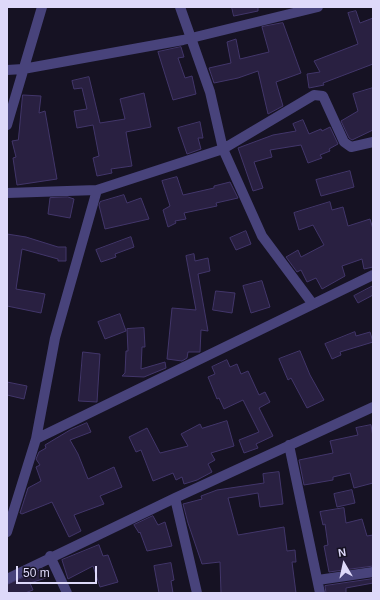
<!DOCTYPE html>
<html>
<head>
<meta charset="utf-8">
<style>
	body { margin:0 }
	#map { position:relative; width:380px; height:600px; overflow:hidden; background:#161223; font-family:Arial,sans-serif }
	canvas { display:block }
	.frame { position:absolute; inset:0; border:8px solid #ded9fa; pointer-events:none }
	.north { position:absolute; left:324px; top:544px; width:40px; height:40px; -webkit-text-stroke:3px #161223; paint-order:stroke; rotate:351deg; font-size:11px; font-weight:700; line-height:16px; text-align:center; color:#ded9fa }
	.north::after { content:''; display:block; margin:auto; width:14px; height:18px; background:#ded9fa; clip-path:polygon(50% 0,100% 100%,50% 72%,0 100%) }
	.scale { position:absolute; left:16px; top:566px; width:81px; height:18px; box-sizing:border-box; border:2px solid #ded9fa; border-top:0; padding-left:5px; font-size:12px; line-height:14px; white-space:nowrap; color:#ded9fa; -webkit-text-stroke:3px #161223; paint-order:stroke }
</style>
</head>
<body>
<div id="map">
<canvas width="380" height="600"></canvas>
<div class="frame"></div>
<div class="north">N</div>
<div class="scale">50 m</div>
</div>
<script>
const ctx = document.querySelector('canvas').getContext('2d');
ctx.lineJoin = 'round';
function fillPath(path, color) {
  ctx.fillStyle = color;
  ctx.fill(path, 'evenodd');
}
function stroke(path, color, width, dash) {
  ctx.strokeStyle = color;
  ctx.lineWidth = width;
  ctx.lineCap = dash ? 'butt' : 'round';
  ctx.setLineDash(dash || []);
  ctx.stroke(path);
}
const building = new Path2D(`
	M232 7H258V11L234 16Z
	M356 11 360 23 373 18V64L323 83 324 85 309 88 307 74 320 72 314 61 358 44 348 13Z
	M283 23 301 73 276 82 283 106 268 114 258 71 238 78 214 83 209 68 231 63 227 42 236 39 240 59 269 52 262 27Z
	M181 47 184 57 178 58 185 78 192 76 196 94 173 100 158 52Z
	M89 77 100 123 125 119 120 99 144 93 151 127 126 132 132 166 111 169 112 173 97 176 93 158 99 156 93 125 77 128 74 111 87 109 82 88 74 89 72 81Z
	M373 88V130L352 140 349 138 341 121 358 111 353 94Z
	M23 95 41 96 39 113 45 111 57 179 17 185 13 158 16 157 12 141 18 140Z
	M303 120 309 134 321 129 322 131 330 127 338 144 329 149 330 151 320 155 322 158 308 163 301 145 270 150 272 157 254 162 263 188 253 191 238 148 273 135 296 131 293 124Z
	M200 122 203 138H198L201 149 187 154 178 128Z
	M350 171 354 187 321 196 316 180Z
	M177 177 183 195 214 188V186L230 182 238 198 216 203 217 206 184 213 186 219 175 221 176 223 168 227 163 210 170 206 162 181Z
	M124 195 127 203 141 198 149 219 105 229 99 205 100 202Z
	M68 197 74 199 70 218 48 214 50 198Z
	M330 202 332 210 343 207 348 226 370 219 373 229V267L364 269 362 259 342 266 345 276 322 289 316 278 307 282 301 270 297 272 286 257 298 250 301 257 324 245 313 225 299 230 294 213Z
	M246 231 251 244 236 250 230 238Z
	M7 234 26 237 58 247H66V261H58V259L22 249 16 289 45 294 41 313 7 306Z
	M131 237 134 247 115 254 116 257 101 262 96 250Z
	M194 254 195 261 208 258 210 271 198 274 208 331 201 330 200 352H188L187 358 182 361 167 359 172 308 196 310 186 256Z
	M262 281 270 307 251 313 243 286Z
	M373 286V295L358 303 354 296Z
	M216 291 235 293 232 313 213 310Z
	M120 314 126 331 105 339 98 322Z
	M144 328 145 347H142L141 369 165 362 166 368 144 377 122 376 125 373 126 351H128L127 329Z
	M355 332 356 336 370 332 373 342 340 352 341 355 332 359 325 344Z
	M300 351 310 375 324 400 307 408 291 378 288 380 279 359Z
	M83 352 100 354 97 402 79 401Z
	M227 360 230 367 237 364 241 374 248 371 259 395 265 392 270 402 259 408 273 436 256 444 258 448 244 453 239 440 259 432 243 400 224 409 219 398 217 399 208 377 215 374 212 367Z
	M7 382 27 386 24 399 7 395Z
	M227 421 234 446 211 453 215 460 208 464 212 472 197 480 184 484 182 477 176 480 173 473 153 481 141 450 136 452 129 437 147 428 160 453 188 446 181 434 200 424 202 428Z
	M87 423 91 432 70 440 78 454 88 479 114 467 122 487 100 496 104 504 74 515 81 531 69 537 52 502 22 514 20 513 28 488 41 481 36 467 40 465 36 459 39 452 46 448 45 445 70 430Z
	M371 425 373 437V483L354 488 350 473 333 477V480L304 485 299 460 333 453 330 441 358 435 356 428Z
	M279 472 283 504 260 507 258 493 228 498 238 535 284 527 287 551 295 550 296 562H292L296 593H221L220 562 202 564 188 523 183 504 202 499 201 496 217 490 264 483 263 474Z
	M352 490 355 503 337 507 334 494Z
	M344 508 346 523 362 519 367 536 373 535V566L329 572 324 546 328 545 325 524 323 525 320 512Z
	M153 516 158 525 165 522 172 546 147 551 140 532 139 533 134 525Z
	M99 545 103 556 108 555 118 582 100 587 93 566 68 579 62 560Z
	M171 563 174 580 171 581 173 593H159L154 566Z
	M43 569 46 578 30 583 33 590 25 593H7V585Z
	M373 579V583L346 588V593H326L325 586Z`);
fillPath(building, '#292041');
stroke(building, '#42366a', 1);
stroke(new Path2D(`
	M180 7 210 92 223 149 262 236 312 303
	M7 70 23 69 183 40 318 7
	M7 125 42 7
	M7 193 97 190 223 149 314 95 323 96 344 142 351 147 373 142
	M36 439 373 275
	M289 445 320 593
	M175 498 197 593
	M7 532 36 439 55 338 97 190
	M50 556 67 593
	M7 579 175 498 373 407
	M318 580 373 572`), '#48437b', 10);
</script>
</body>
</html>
